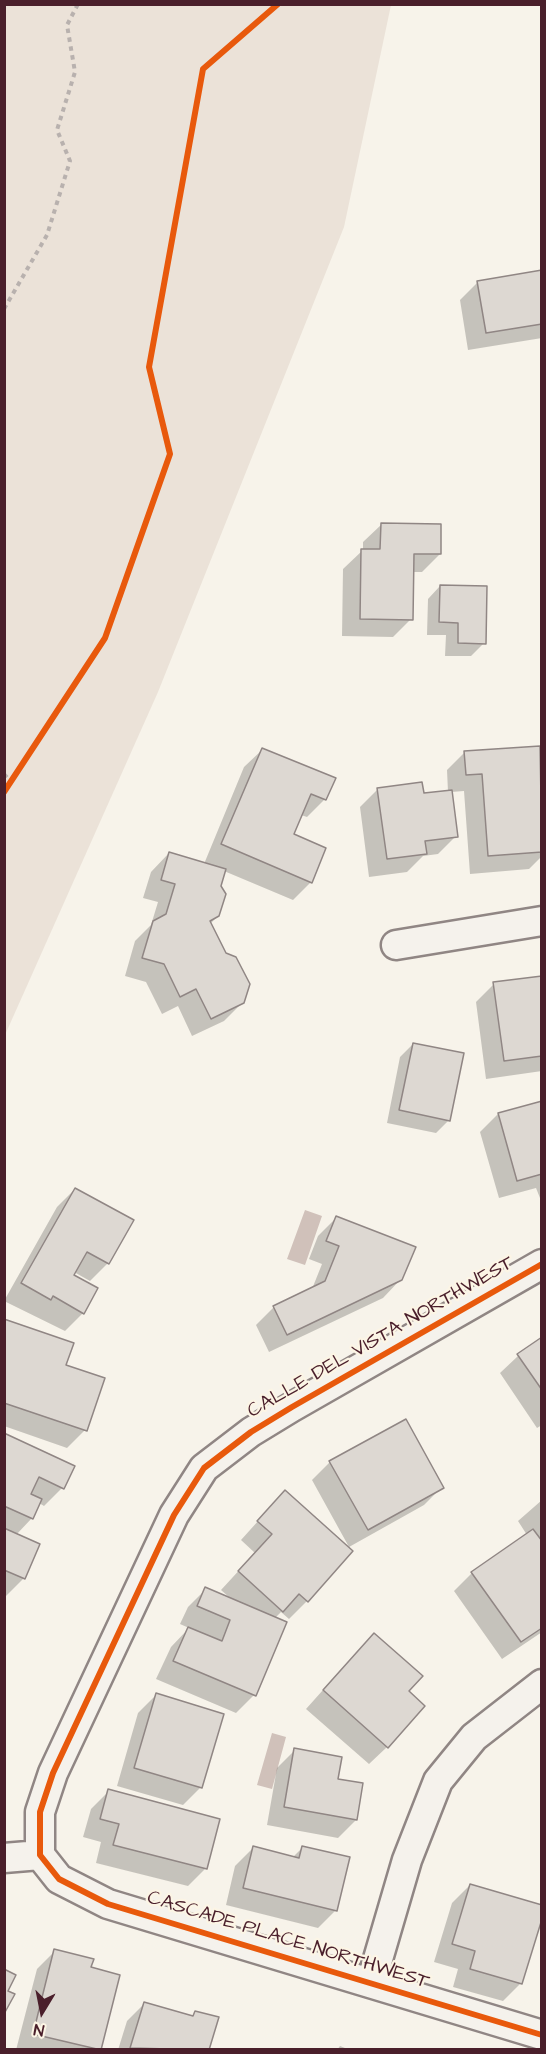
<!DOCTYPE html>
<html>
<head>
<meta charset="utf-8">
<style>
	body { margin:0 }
	#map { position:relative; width:546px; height:2054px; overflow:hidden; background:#f7f3ea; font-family:"Architects Daughter",sans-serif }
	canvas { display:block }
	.frame { position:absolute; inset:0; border:6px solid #4a1f2b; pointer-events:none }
	.north { position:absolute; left:12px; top:1982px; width:60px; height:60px; -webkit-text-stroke:4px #fcf5e5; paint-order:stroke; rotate:190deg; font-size:16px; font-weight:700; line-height:24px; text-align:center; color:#4a1f2b }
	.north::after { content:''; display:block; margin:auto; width:21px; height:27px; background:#4a1f2b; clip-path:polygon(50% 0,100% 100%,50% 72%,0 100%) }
</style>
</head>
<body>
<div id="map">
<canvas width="546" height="2054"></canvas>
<div class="frame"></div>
<div class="north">N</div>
</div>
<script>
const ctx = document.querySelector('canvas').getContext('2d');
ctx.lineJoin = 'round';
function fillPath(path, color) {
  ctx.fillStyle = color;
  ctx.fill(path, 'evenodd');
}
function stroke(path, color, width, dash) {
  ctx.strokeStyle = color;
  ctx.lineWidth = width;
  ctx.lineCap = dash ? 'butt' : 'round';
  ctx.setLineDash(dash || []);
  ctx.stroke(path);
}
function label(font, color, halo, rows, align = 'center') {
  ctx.font = font + ' "Architects Daughter",sans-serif';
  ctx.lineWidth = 4.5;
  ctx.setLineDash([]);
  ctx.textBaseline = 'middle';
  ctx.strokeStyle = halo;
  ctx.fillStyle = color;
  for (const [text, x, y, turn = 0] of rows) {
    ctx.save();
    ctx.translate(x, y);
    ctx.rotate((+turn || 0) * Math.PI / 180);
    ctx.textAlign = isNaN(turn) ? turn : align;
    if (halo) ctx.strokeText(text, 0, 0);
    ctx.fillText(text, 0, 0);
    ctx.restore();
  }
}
fillPath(new Path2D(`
	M5 4 391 5 344 227 158 692 5 1035Z`), '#ebe2d8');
fillPath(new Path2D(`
	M305 1210 322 1216 305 1265 287 1259Z
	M272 1733 286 1737 272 1789 257 1785Z`), '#d0c1ba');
fillPath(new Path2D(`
	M542 272V338L468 350 460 300 478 282Z
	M382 524 440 554 422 572H412L411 619 393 637 342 636 343 569 363 550V542Z
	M440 586 484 643 471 656H445L446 635H427L428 599Z
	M539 747 542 856 529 869 470 874 464 791 451 792 456 836 438 854 423 856 407 872 369 877 360 807 378 789 423 795 448 792 447 770 465 752Z
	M263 749 325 799 307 817 301 815 292 835 311 882 293 900 224 871 220 886 218 916 210 924 243 1002 224 1021 192 1036 178 1006 162 1014 146 982 125 976 135 941 151 925 158 902 143 898 151 872 169 853 204 864 244 767Z
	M542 978V1071L486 1079 476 1002 494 984Z
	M413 1044 449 1120 436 1133 387 1123 400 1057Z
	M542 1102V1203L536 1188 499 1198 480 1132 498 1114Z
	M75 1189 108 1263 90 1281 74 1272 72 1275 83 1313 65 1331 4 1301 57 1207Z
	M336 1218 401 1279 383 1298 269 1352 256 1325 274 1307 312 1289 322 1264 309 1259 318 1236Z
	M4 1321 64 1366 85 1430 67 1448 4 1426Z
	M542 1339V1425L537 1428 500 1373 518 1356Z
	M4 1435 62 1488 44 1506 39 1503 32 1518 16 1535 24 1578 6 1596Z
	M330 1462 442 1487 424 1505 349 1547 312 1480Z
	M542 1500V1632L502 1659 454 1591 472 1573 527 1535 518 1521Z
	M268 1510 307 1601 289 1619 281 1612 275 1618 285 1623 254 1695 236 1713 156 1679 171 1647 189 1628 180 1624 188 1607 206 1589 230 1598 221 1590 255 1553 241 1540Z
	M356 1653 407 1691 387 1747 369 1764 306 1709Z
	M156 1695 201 1787 183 1805 117 1786 138 1713Z
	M295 1750 336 1780 356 1820 338 1838 267 1825 277 1768Z
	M109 1791 206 1868 188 1886 96 1863 101 1842 83 1837 91 1809Z
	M303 1847 336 1910 318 1928 226 1905 235 1866 253 1848 292 1858Z
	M470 1885 521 1983 503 2001 453 1987 458 1969 434 1962 452 1903Z
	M55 1951 89 1968 100 2050H16L37 1969Z
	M145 2003 191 2017 196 2012 207 2050H118L127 2021Z
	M340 2046 350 2050H337Z`), '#0003');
const building = new Path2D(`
	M542 270V324L486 333 477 281Z
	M381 523 441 524V554H414L413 620 360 619 361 549H380Z
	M440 585 487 586 486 644 458 643V623L439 622Z
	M540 746 542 852 488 856 482 774 466 775 464 751Z
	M262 748 336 778 326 800 311 794 294 834 326 848 312 883 221 844Z
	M422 782 424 793 452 790 458 837 425 841 427 854 387 859 377 788Z
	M169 852 226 869 221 886 226 894 219 916 210 921 226 953 236 957 250 984 244 1003 211 1019 196 989 180 997 164 964 142 958 153 921 166 914 175 884 161 880Z
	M542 976V1056L504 1061 493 982Z
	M413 1043 464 1053 450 1121 399 1110Z
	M542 1101V1174L517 1181 498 1113Z
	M75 1188 134 1220 109 1264 87 1252 74 1275 98 1288 84 1314 53 1296 51 1300 21 1283Z
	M336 1216 416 1247 402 1280 287 1335 273 1306 325 1281 339 1246 326 1241Z
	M4 1319 74 1343 66 1365 105 1378 87 1431 4 1403Z
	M542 1337V1390L517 1354Z
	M406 1419 444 1488 368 1530 329 1461Z
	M4 1433 75 1466 64 1489 39 1477 31 1494 42 1499 33 1519 4 1506Z
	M285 1490 353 1551 308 1602 299 1594 283 1612 238 1571 272 1534 257 1521Z
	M4 1528 40 1544 25 1579 4 1570Z
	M533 1529 542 1541V1628L521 1642 471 1572Z
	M205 1587 287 1622 256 1696 173 1661 188 1627 222 1641 230 1620 197 1606Z
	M374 1633 423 1676 409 1691 425 1706 388 1748 323 1690Z
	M156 1693 224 1714 202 1788 134 1768Z
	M294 1748 342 1757 338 1779 363 1783 357 1820 284 1807Z
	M108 1789 220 1819 207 1869 113 1845 119 1824 100 1819Z
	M253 1846 299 1858 302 1846 350 1857 337 1911 243 1888Z
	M470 1884 542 1905V1919L522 1984 470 1969 475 1951 452 1944Z
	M54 1949 94 1959 91 1967 120 1975 101 2050 33 2034Z
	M4 1969 16 1975 8 1991 15 1994 4 2014Z
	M144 2002 193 2016 195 2011 219 2017 209 2050 130 2048Z`);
fillPath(building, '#ddd8d2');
stroke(building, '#908684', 1.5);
const minor = new Path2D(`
	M396 945 542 921
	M40 1855V1812L53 1773 174 1515 204 1468 251 1432 292 1407 542 1264
	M40 1855 59 1879 108 1904 542 2035
	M4 1858 40 1855
	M371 1983 407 1860 438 1781 474 1737 542 1684`);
stroke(minor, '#908684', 33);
stroke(new Path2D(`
	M4 309 47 235 70 161 57 130 75 72 67 25 78 4
	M4 774 11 782
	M4 792 105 638 170 454 149 367 203 69 278 4`), '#b8b1ae', 4, [4.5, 4.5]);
stroke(minor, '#f5f2ec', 28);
stroke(new Path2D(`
	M4 792 105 638 170 454 149 367 203 69 278 4
	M542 1264 292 1407 251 1432 204 1468 174 1515 53 1773 40 1812V1855L59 1879 108 1904 542 2035`), '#e8590c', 6);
label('20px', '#4a1f2b', '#fcf5e5', [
	["CALLE DEL VISTA NORTHWEST",381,1338,-30],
	["CASCADE PLACE NORTHWEST",288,1941,17]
]);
</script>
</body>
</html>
